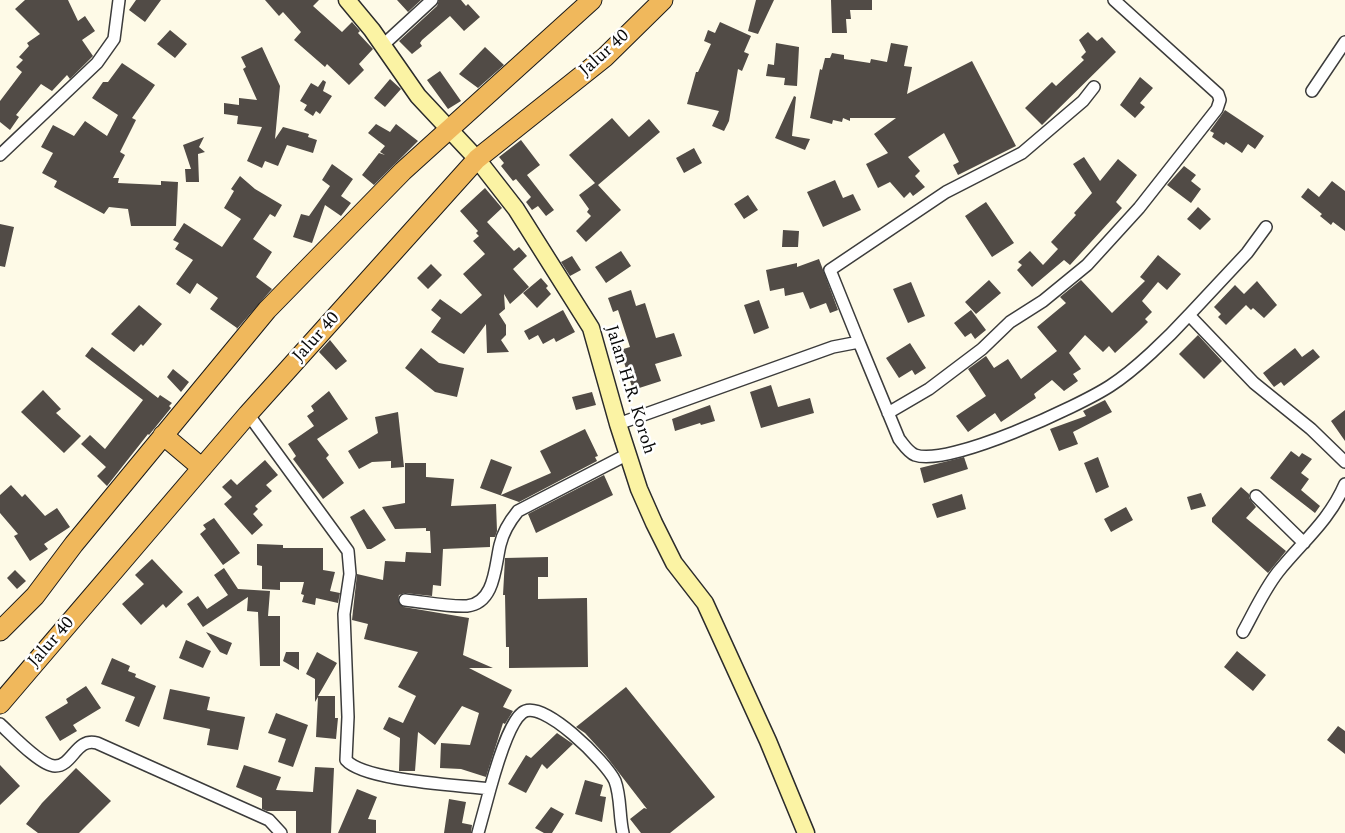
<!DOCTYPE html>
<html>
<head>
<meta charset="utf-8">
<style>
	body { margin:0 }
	canvas { display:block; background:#fefae7 }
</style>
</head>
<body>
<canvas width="1345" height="833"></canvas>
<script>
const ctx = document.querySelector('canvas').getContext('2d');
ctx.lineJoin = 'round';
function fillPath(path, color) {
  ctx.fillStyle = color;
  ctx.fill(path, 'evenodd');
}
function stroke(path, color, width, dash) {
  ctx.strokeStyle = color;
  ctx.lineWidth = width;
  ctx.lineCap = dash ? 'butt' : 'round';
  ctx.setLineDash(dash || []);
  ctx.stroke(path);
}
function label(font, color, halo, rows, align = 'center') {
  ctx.font = font + ' Spectral,serif';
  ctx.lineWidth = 5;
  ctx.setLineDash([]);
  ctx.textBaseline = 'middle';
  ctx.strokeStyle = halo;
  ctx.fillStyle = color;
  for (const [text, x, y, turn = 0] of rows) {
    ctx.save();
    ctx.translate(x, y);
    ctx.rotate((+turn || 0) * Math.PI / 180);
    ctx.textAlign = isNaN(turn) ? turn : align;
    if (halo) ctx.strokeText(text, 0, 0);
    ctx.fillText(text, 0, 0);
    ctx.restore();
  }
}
fillPath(new Path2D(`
	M25 0H68L78 21 85 16 95 31 82 40 93 56 70 79 67 75 52 91 41 84 16 115 19 117 10 130 0 122V101L22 72 16 67 23 60 19 57 29 46 27 43 40 34 15 9Z
	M136 0H161L145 22 129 10Z
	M265 0H319L313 6 342 32 352 22 360 31 358 33 373 49 359 64 364 70 349 85 327 64 325 67 294 40 301 32 283 12 279 16Z
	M397 0H421L408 12Z
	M439 0H461L466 6 468 4 480 17 464 31 450 16 422 40 420 43 422 46 412 54 399 41 437 6Z
	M756 0H774L758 34 748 31Z
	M831 0H872V10H850L851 19H846L847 33H832Z
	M720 22 751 36 744 52 749 54 742 71 738 69 729 121 724 131 712 126 719 111 687 104 696 72H698L711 44 704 41 708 30 715 33Z
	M170 30 187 44 175 58 157 44Z
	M1088 32 1097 41 1102 37 1116 52 1042 125 1025 108 1052 82 1056 86 1084 60 1081 57 1086 52 1079 40Z
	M776 43 799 47 797 86 784 85 785 78 766 76 768 64 774 65Z
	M891 43 908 46 904 66 912 67 907 94 972 61 1016 146 958 175 953 165 959 162 944 133 908 157 920 171 915 176 925 187 913 196 910 192 904 198 890 182 878 188 866 164 888 153 874 134 896 118H850V121L843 118 842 122 833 120 832 124 810 118 820 69 822 70 825 58H830L832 53 844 55V59L870 63 871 59 887 62Z
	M262 47 280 86 275 139 283 127 309 134 308 137 317 140 313 153 287 145 278 166 265 161 262 168 247 161 262 127 237 124 238 116 224 114V103L239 105V98L257 100 243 69 246 67 241 57Z
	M485 47 504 65 478 88 459 74Z
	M122 63 155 85 132 118 136 120 120 152 125 155 113 178H119L118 183 161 185V181L178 182 176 226H131L128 209 109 207 104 214 54 187 57 181 42 173 53 153 41 147 53 125 74 136 85 121 107 136 118 115 92 98 103 82H108Z
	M440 71 461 101 448 109 427 80Z
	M1140 77 1153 88 1140 103 1145 107 1135 118 1120 105Z
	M390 79 401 89 385 107 374 98Z
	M323 80 326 82 323 91 332 96 320 114 316 111 313 116 304 110 307 105 300 101 311 83 318 87Z
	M794 96 796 97 792 136 810 139 805 150 775 138Z
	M1225 110 1264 136 1255 149 1248 144 1242 153 1226 142 1224 145 1212 137 1214 133 1210 131Z
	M612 118 629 137 649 119 660 132 598 185 621 210 586 242 576 231 591 216 587 212 589 209 579 195 595 183 569 155Z
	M376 124 390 132 396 124 418 141 374 185 362 175 379 153 385 155 380 152 385 146 368 133Z
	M204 137 199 147 205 152 198 154 199 182H186L185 169H191L183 145Z
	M521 140 540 165 527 175 554 210 546 216 538 206 532 210 526 202 531 197 516 179 513 181 501 166 504 163 499 157Z
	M694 148 702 163 684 173 676 158Z
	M1084 157 1100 181 1118 159 1137 175 1116 202 1122 208 1070 265 1064 260 1032 287 1017 270 1022 265 1018 262 1030 251 1043 265 1058 249 1051 242 1076 215 1074 213 1092 193 1073 164Z
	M332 164 353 179 341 196 351 203 341 216 325 205 312 243 293 237 301 214 309 216 330 186 322 180Z
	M1184 166 1196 175 1191 181 1201 189 1191 203 1167 185Z
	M240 176 255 189 282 205 275 217 270 214 253 239 272 252 256 277 272 289 236 330 237 328 210 309 218 298 197 283 190 294 176 284 193 260 175 249 179 243 173 240 184 223 222 247 241 219 224 208 234 191 231 189Z
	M835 180 843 198 853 194 861 210 823 227 807 192Z
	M1332 181 1345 191V231L1333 222 1331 225 1320 216 1322 214 1301 197 1308 188 1319 197Z
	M485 188 502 208 487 222 514 251 519 247 527 256 513 269 529 287 510 304 504 294 505 309 499 314 506 325V335L501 340 509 352 487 353 486 324 464 354 431 332 441 318 431 310 440 299 461 314 482 295 463 274 485 254 473 241 479 236 476 233 478 231 460 211Z
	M748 195 758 210 744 219 734 204Z
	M986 202 1014 243 992 257 965 216Z
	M1198 207 1211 219 1200 230 1187 219Z
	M0 224 14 227 5 267 0 266Z
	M783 230 799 231 798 247H782Z
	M621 251 631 266 606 283 595 267Z
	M1158 255 1181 274 1167 290 1158 282 1142 301 1152 312 1145 319 1148 322 1139 331 1115 353 1109 346 1103 352 1085 335 1069 353 1081 369 1073 374 1078 381 1064 391 1052 380 1034 394 1036 398 1001 422 995 413 968 432 956 416 986 396 968 369 986 356 994 368 1008 359 1021 379 1057 351 1037 327 1066 303 1060 297 1081 280 1112 313 1145 281 1140 277Z
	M572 256 581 270 570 276 561 262Z
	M819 259 838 310 830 313 826 303 810 309 803 292 785 296 784 288 770 291 766 270 797 263V267Z
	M431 264 442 275 428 289 417 278Z
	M541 278 548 286 546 288 551 294 537 308 523 293Z
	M989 280 1001 293 976 314 965 302Z
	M1257 281 1277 305 1264 318 1253 308 1251 310 1246 305 1226 325 1218 317 1221 314 1214 307 1235 285 1244 294Z
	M911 282 925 316 908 323 893 289Z
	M631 290 636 306 645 303 656 338 674 333 682 356 655 364 661 381 633 390 620 350 630 347 618 310 613 312 608 298Z
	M759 300 769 328 754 334 744 305Z
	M139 305 162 324 143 346 141 344 134 352 111 334Z
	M563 310 575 332 556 342 554 338 543 344 538 335 529 340 524 331Z
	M971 310 986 330 975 339 971 333 965 337 954 323Z
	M1198 335 1222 361 1204 379 1179 354Z
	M330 340 347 361 336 370 319 352Z
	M910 343 926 368 915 375 912 370 899 378 886 358Z
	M92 347 158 398 160 395 172 403 169 406 171 408 149 435 148 434 107 486 97 476 106 467 81 444 90 435 105 449 143 400 85 356Z
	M421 348 439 363 464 368 457 397 435 392 405 368Z
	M1295 348 1302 357 1313 349 1320 357 1284 386 1281 382 1274 387 1263 373Z
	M173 369 189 382 181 392 167 377Z
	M771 385 778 407 810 398 814 413 761 428 750 392Z
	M43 390 61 409 56 413 81 436 64 453 21 412Z
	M329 391 348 419 317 439 329 455 326 458 344 483 323 499 293 459 296 456 288 444 314 426 307 416 314 411 311 406Z
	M592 392 596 405 576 410 572 397Z
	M1105 400 1112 412 1073 432 1078 444 1059 451 1050 429 1086 416 1083 411Z
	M710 405 715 421 701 425 700 423 675 431 672 419Z
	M1345 410V441L1331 421Z
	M398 412 404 467 391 468V461L372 462 359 469 348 451 378 433 375 417Z
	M585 429 598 456 595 457 597 461 519 502 480 488 491 459 512 467 501 495 551 473 540 451Z
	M1291 451 1299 457 1302 453 1312 459 1301 473 1309 479 1301 490 1320 506 1315 513 1270 478Z
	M964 457 968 469 924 483 920 468Z
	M1098 457 1109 487 1096 493 1084 463Z
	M265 460 278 475 266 485 272 491 255 506 258 509 253 514 263 525 252 535 224 504 232 497 222 487 231 479 237 485Z
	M405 463H426V477L454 479 451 506 496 504 497 531 495 537H490V547L443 549 441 586 433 585 432 596 405 593 399 595 398 600 404 607 469 618 463 655 493 668H469L512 690 503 707 513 711 505 724 503 723 486 777 461 769 440 768 441 743 470 745 479 713 462 706 435 745 418 732 415 771H399L400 738 383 729 389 717 403 723 416 696 398 687 418 652 364 639 368 624 352 620 357 574 383 580 385 561 405 562 406 552 431 553 430 531H426V528L395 529 382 507 405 503Z
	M604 475 613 495 536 533 528 514Z
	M11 485 22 497 25 494 45 516 57 508 70 527 44 544 48 549 30 561 14 536 18 534 0 513V495Z
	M1241 487 1249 494V498L1256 507 1246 518 1286 551 1268 573 1212 522V518Z
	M1201 493 1206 506 1191 510 1187 497Z
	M962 494 966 509 937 518 932 504Z
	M1126 507 1133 520 1111 532 1104 519Z
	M364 509 386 540 371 549H367L350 517Z
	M214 518 240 553 223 565 200 534 206 529 203 525Z
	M257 544 283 545V548H323V570L335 572 330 591 340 593 338 603 316 598 315 605 302 602 304 595 301 594 304 582H280V590L262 589V566L257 565Z
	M548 557V577H538V599L587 598 588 667 509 668V647H506L505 595H503L505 558Z
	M152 559 183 592 166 608 163 604 141 625 122 604 144 584 135 575Z
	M224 568 238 589 270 591 268 616H280V666H260L258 612 247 611 248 597 203 627 187 604 198 596 207 609 228 595 214 575Z
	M15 570 26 581 17 589 7 578Z
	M206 632 232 643 227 655 220 652Z
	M186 640 211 651 203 668 179 658Z
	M1237 651 1266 675 1253 691 1224 667Z
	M286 652H299V670L283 661Z
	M317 652 337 663 318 696H335V718H338L336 739 316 737 318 697 315 702V679L306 674Z
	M112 658 130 666 128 671 136 674 135 677 156 686 139 727 125 721 135 697 101 684Z
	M86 686 101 708 73 725 77 731 60 741 45 717 68 703 66 699Z
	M626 687 715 797 670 833H641L630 819 644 808 647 809 606 756 585 733 576 727Z
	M170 689 210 697 207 710 245 717 238 750 207 745 210 729 163 719Z
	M276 713 308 725 293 767 278 762 286 739 268 733Z
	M1338 726 1345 731V754L1327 740Z
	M557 733 573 744 547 769 542 764 526 793 508 784 526 755 531 758Z
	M0 765 20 786 0 805Z
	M244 765 281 777 276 790 313 792 315 767 334 768 331 833H296V811H267L262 809V798L236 787Z
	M76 768 111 801 79 833H38L26 824 42 803Z
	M585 780 603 785 600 796 606 797 602 822 575 814Z
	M357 789 377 797 368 819 376 820V833H338Z
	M449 799 466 802 462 823 472 825 471 833H444Z
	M551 807 564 814 552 833H544L535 828Z`), '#514b46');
const minor = new Path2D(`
	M382 46 432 0
	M1312 91 1345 42
	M0 155 97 63 114 39 119 0
	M1189 315 1247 253 1266 227
	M859 342 830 270 946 192 1022 153 1083 101 1094 87
	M888 413 929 389 982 349 1010 322 1043 301 1087 265 1139 208 1217 109 1220 100 1218 94 1114 0
	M248 414 348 551 350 574 344 614 348 717 346 760C364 781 460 785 490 789L478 833
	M618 424 833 347 859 342 899 439C904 445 908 452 915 455 949 467 1079 406 1110 386 1135 370 1169 337 1189 315L1254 383 1311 429 1345 462
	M1256 496 1304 543
	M405 600C425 602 448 607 467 606 495 603 495 566 500 545 503 532 509 522 518 511L628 454
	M1243 632C1254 612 1264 590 1278 572 1303 541 1329 521 1345 484
	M0 724C11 734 41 766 55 766 73 766 76 737 97 743L269 820 281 833
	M490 789C495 771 508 724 522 713 541 696 607 763 615 781 621 797 619 816 623 833`);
const secondary = new Path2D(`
	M347 0 372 30 418 96 477 159 516 209 591 328 618 424 639 489 654 523 674 563 705 603 768 741 806 833`);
const trunk = new Path2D(`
	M163 435 202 468
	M0 631 35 596 74 544 267 310 403 171 592 0
	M0 704 248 414 477 159 605 57 663 0`);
stroke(minor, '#3c3c3c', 14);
stroke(secondary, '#2b2b2b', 19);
stroke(trunk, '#1a1a1a', 21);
stroke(minor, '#fff', 11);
stroke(secondary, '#fbf3a4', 16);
stroke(trunk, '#f0b85c', 19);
label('18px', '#090909', '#fff', [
	["Jalur 40",605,54,-42],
	["Jalur 40",317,338,-48],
	["Jalan H.R. Koroh",629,390,73],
	["Jalur 40",52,643,-49]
]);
</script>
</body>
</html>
